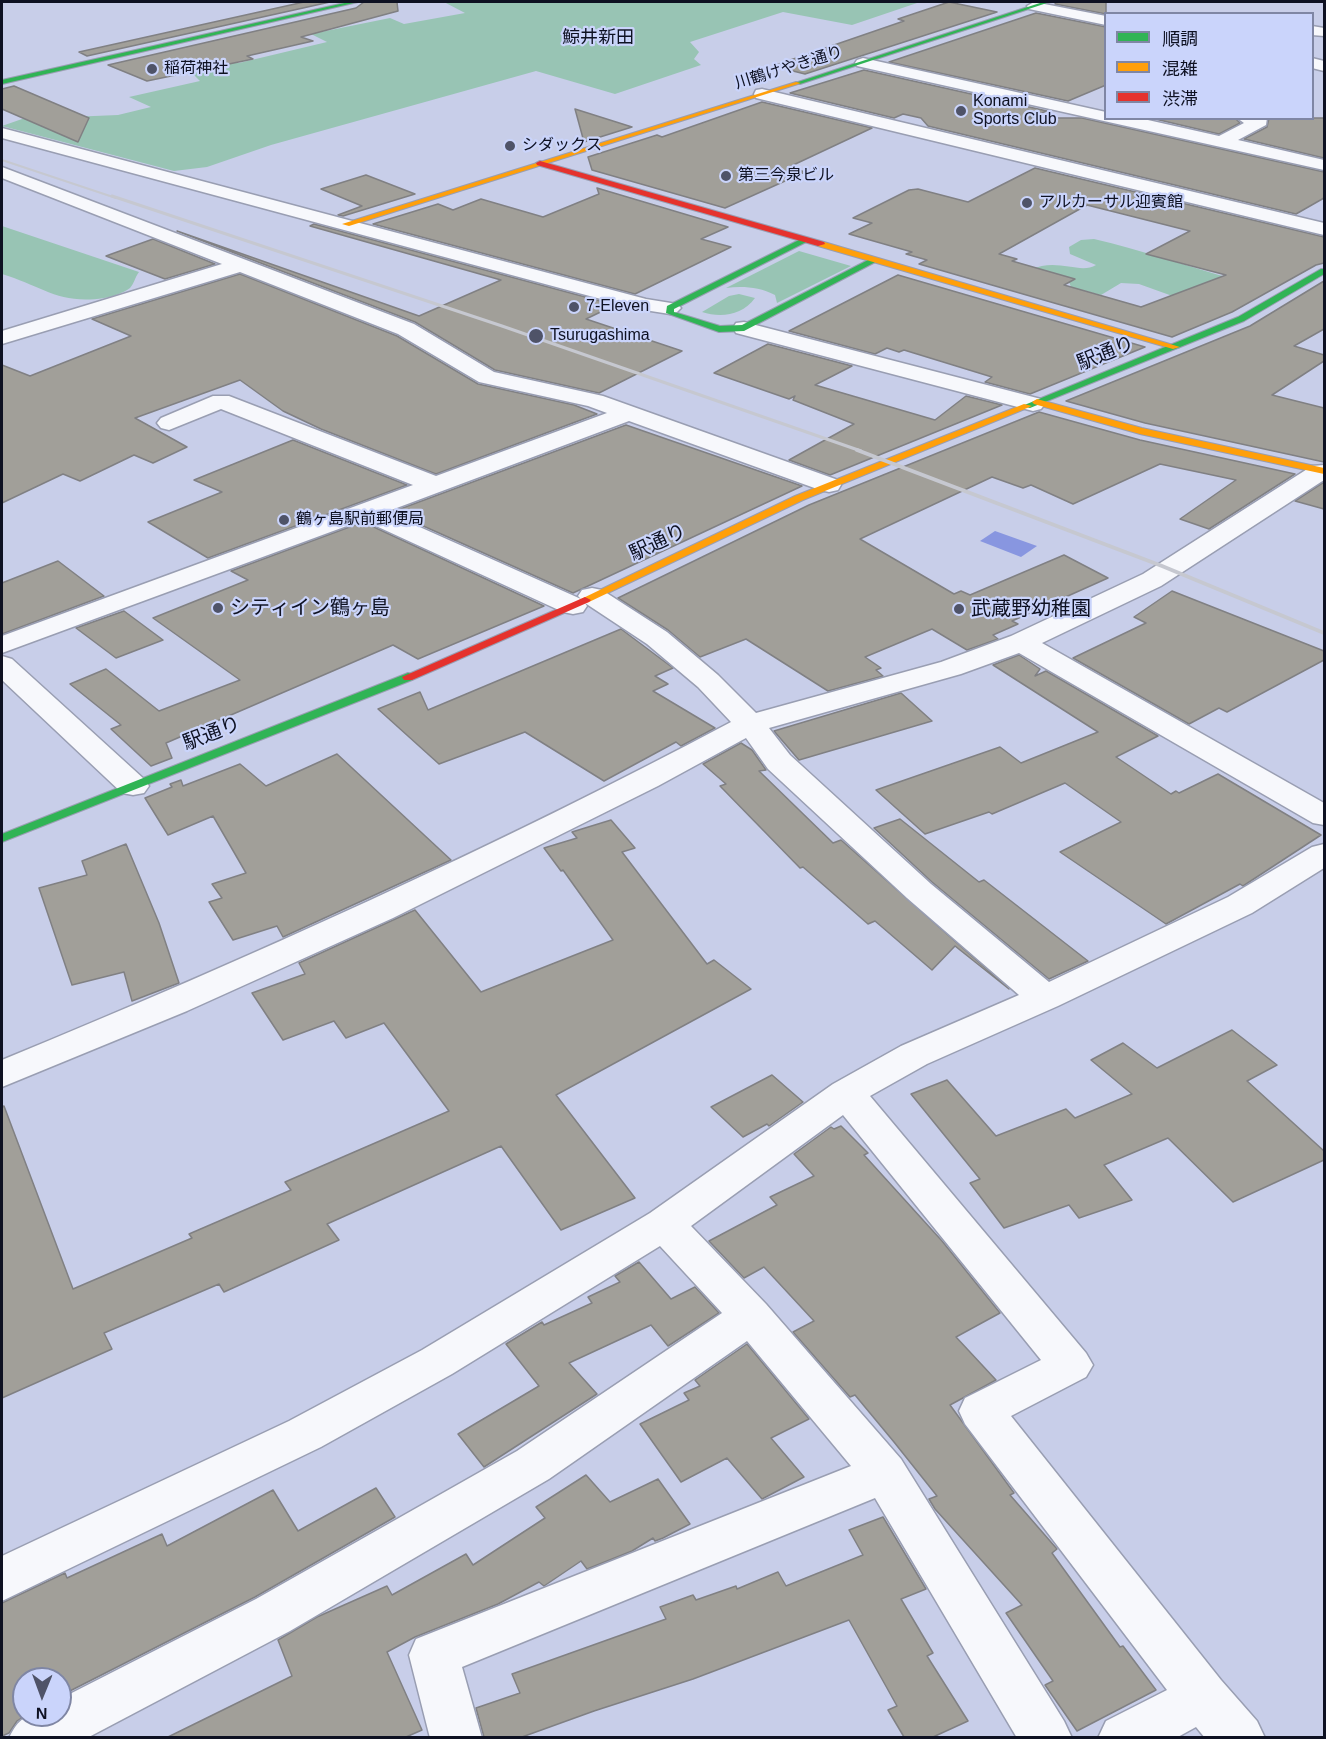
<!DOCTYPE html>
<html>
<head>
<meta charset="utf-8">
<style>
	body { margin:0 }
	#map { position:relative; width:1326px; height:1739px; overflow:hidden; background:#c8cee9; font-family:Arial,"Noto Sans JP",sans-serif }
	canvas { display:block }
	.frame { position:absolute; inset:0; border:3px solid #0e1122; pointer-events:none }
	.legend { position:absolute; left:1104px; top:12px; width:210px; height:108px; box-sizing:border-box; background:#cad4fb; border:2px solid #7f86a4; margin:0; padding:8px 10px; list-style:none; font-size:18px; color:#0e1122 }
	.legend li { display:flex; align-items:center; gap:12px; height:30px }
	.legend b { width:30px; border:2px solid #7f86a4 }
	.north { position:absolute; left:12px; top:1667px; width:60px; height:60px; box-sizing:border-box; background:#cad4fb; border:2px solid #7f86a4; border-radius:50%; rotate:181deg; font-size:16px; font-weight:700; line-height:24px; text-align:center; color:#0e1122 }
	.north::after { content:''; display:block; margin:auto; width:21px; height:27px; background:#4f5368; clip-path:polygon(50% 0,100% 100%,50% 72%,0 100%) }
</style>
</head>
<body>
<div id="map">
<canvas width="1326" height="1739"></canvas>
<div class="frame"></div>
<ul class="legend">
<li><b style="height:8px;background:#30b455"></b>順調</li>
<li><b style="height:8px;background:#ff9f0a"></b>混雑</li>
<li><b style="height:8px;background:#e5322d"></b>渋滞</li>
</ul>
<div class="north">N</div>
</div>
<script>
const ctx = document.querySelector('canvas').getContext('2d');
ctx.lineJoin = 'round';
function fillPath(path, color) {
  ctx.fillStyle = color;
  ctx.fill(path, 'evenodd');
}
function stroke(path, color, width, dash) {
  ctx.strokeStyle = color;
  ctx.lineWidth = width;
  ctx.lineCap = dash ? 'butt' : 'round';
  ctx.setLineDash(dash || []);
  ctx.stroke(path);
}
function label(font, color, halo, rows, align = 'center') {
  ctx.font = font + ' Arial,"Noto Sans JP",sans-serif';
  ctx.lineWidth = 4.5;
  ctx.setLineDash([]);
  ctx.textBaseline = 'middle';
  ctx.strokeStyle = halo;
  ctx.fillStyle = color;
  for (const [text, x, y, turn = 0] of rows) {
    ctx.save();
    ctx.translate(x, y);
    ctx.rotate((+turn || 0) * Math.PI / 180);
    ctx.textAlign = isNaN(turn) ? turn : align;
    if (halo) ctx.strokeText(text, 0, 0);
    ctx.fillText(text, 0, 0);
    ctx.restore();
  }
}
fillPath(new Path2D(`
	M444 2H920L852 25 783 12 690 42 699 52 694 59 701 65 615 94 536 71 271 145 207 167 174 171 2 126 22 119 118 115 151 107 129 97 200 81 185 66 209 61 239 63 327 42 311 34 390 18 404 24 465 13Z
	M2 226 139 272C135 277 134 284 130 288 124 293 111 297 104 298 59 305 42 286 2 274Z
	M1094 239C1141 250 1186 266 1233 279L1203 307 1139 284 1121 283 1101 295 1071 287 1069 282 1031 270C1056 257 1080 275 1096 265L1070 254 1069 247 1081 240Z
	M799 251 851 266 777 303 775 295C759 287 743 286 726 288Z
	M739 294 755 298C742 316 720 318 702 312L729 296Z`), '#98c4b4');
fillPath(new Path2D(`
	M995 531 1037 546 1021 557 980 541Z`), '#8896e0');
const building = new Path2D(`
	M304 2H330L87 56 79 52Z
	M364 2H397L398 11 301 37 313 41 247 56 253 59 147 81 108 65 356 8Z
	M949 2 997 12 805 74 773 66 904 21 898 19Z
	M1056 2H1106V14L1055 4Z
	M1036 13 1106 27V85L1068 101 889 62Z
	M864 70 1047 111 1028 118H1082L1324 172V198L1296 214 928 126 921 118 903 114 894 118 790 93Z
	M14 86 89 118 78 142 2 109V89Z
	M762 102 872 128 789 167 805 172 725 208 592 170 588 157 657 135 662 137Z
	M575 109 632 127 584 142Z
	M1151 118H1235L1240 123 1219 134Z
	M1269 118H1324V158L1244 139 1267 127Z
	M1035 168 1324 237V263L1316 265 1232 312 1172 337 919 264 927 260 906 254 912 252 849 234 872 223 853 218 909 190 918 189 968 202ZM1087 205 1190 231 1146 254 1226 275 1141 307 1064 285 1075 279 1012 261 1017 259 999 254Z
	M366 175 415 194 343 216 338 215 362 206 321 189Z
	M597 188 728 227 701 239 731 247 635 294 373 224 438 204 453 210 481 199 543 217 599 194Z
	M314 224 615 305 586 319 682 351 599 393 495 370 415 322 177 231 419 316 501 280 310 226Z
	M153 239 215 264 165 279 106 256Z
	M240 274 397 336 478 384 574 405 597 414 436 474 321 429 283 411 240 380 135 418 187 447 153 463 134 455 80 481 63 474 2 503V365L30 376 131 336 92 319Z
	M898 275 1145 347 1030 394 985 382 992 377 904 350 899 352 887 348 875 354 789 331Z
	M1324 281V329L1294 346 1324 355V361L1272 395 1324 408V462L1145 423 1066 401 1250 326Z
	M768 344 852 366 815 385 935 420 966 396 1002 405 830 475 789 460 854 424 793 400 795 396 789 399 714 373Z
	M1039 412 1140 440 1295 474 1209 529 1180 519 1236 480 1160 464 1073 504 1031 485 1023 488 992 477 860 539 954 594 961 591 970 595 1064 555 1108 578 1012 621 1018 624 993 635 998 639 967 650 932 629 865 657 881 668 876 670 883 676 828 691 746 639 700 657 668 630 618 598 809 505Z
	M626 425 802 486 573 593 392 512Z
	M293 440 407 485 208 558 148 522 222 492 194 480Z
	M1324 482V509L1295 501Z
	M363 522 544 606 418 659 393 645 166 743 172 758 151 766 111 729 121 725 70 684 106 669 159 711 240 680 153 618 248 580 231 571Z
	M58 561 104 596 2 634V583Z
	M1172 591 1324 651V660L1227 712 1219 708 1189 724 1073 658 1146 623 1134 617Z
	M124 611 163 640 116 658 76 628Z
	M621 629 673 668 655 676 668 684 653 691 715 728 681 746 676 742 604 781 525 732 439 764 378 709 420 692 428 710Z
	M1019 655 1040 669 1035 676 1046 671 1158 736 1116 757 1171 794 1176 791 1179 793 1218 774 1321 835 1243 886 1240 884 1166 924 1060 852 1121 822 1065 783 992 814 989 812 925 834 876 790 1000 747 1021 763 1098 732 993 665Z
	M901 693 932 721 799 760 774 731Z
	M741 743 752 750 766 770 759 771 833 843 841 840 1009 989 955 946 932 970 875 921 868 924 803 867 800 868 720 786 726 784 703 764Z
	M337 754 451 860 283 937 277 926 233 940 209 902 222 898 212 884 246 873 213 816 168 835 145 798 172 787 170 784 181 780 183 786 240 764 266 786Z
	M900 819 979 882 984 880 1088 961 1049 979 932 882 874 828Z
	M611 820 635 848 622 852 707 964 714 960 751 989 556 1095 635 1198 561 1230 501 1146 327 1224 339 1240 224 1292 219 1284 104 1333 112 1349 2 1398V1107L4 1106 73 1289 192 1238 189 1234 291 1190 285 1182 449 1111 384 1023 346 1038 334 1021 283 1040 252 993 305 974 299 963 415 910 481 992 613 940 563 870 561 871 544 848 577 838 572 832Z
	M126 844 159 923 179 983 132 1001 124 972 72 985 39 888 87 875 82 861Z
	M1232 1030 1277 1065 1247 1081 1324 1151V1160L1233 1202 1168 1138 1104 1165 1132 1200 1079 1218 1069 1205 1004 1228 970 1183 980 1179 911 1094 947 1080 996 1136 1066 1109 1075 1118 1132 1094 1091 1060 1123 1043 1157 1068Z
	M772 1075 803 1102 769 1126 767 1124 743 1137 711 1107Z
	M841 1126 868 1153 864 1155 942 1241 1000 1313 956 1337 996 1380 950 1405 1014 1493 1010 1495 1057 1549 1052 1553 1120 1647 1123 1646 1156 1690 1077 1731 1045 1685 1053 1681 1006 1613 1022 1605 935 1509 929 1499 937 1496 894 1442 855 1395 850 1397 793 1332 814 1321 764 1267 744 1278 709 1241 777 1205 770 1197 814 1176 794 1154 831 1127 834 1129Z
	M639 1262 671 1299 695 1287 719 1313 668 1346 651 1325 569 1363 597 1394 484 1467 458 1434 539 1386 506 1344 542 1322 544 1325 592 1303 588 1297 620 1282 615 1276Z
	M747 1344 809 1419 771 1438 804 1477 762 1499 727 1458 681 1482 640 1424 689 1400 684 1393 700 1386 695 1380Z
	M586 1475 610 1502 658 1479 690 1524 663 1538 655 1541 653 1538 632 1551 587 1569 581 1561 544 1586 539 1582 498 1604 415 1637 387 1652 422 1730 406 1737H168L292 1676 278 1640 317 1617 387 1586 392 1595 466 1554 473 1565 545 1518 536 1507Z
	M376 1488 395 1517 255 1597 60 1696V1679H24L26 1715 17 1721 9 1733 2 1736V1603L65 1573 67 1578 162 1534 167 1546 273 1490 298 1531Z
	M883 1517 926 1589 901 1599 933 1653 927 1656 968 1721 933 1737H904L888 1710 897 1706 849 1620 693 1679 594 1711 522 1737H484L476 1708 520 1693 512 1674 666 1619 660 1607 693 1595 696 1600 736 1586 737 1589 778 1572 786 1586 863 1555 849 1530Z`);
fillPath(building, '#a19f99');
stroke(building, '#808083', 1.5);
const street = new Path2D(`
	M1034 2 1106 16V25L1029 9 1027 6Z
	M1312 26 1324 28V36L1312 35Z
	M863 58 1106 112V118H1139L1219 136 1244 123 1237 118H1267L1266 125 1238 140 1324 160V170L857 66 855 63 857 60Z
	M1312 58 1324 61V71L1312 68Z
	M762 89 1324 223V235L756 98 754 94 756 90Z
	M2 128 646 299 677 304 681 308 677 312 670 314 638 309 2 138Z
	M2 167 414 324 494 372 603 396 838 480 841 485 838 490 829 492 820 490 629 421 386 512 581 599 578 596 582 590 592 588 602 590 667 632 718 675 756 713 941 662 1011 636 1143 574 1312 466 1324 465V480L1161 586 1042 643 1324 803V825L1313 823 1019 653 961 674 769 728 790 755 931 884 1049 982 1228 897 1312 847 1324 844V868L1252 913 1058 1006 927 1064 870 1096 1086 1353 1093 1365 1086 1377 1011 1416 1221 1680 1257 1721 1265 1738H1205L1196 1727 1176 1738H1098L1106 1721 1167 1690 965 1424 959 1411 965 1398 1041 1360 843 1115 691 1226 766 1304 901 1459 1064 1721 1072 1738H1017L875 1498 462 1667 482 1738H430L409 1655 416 1639 851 1466 747 1341 549 1479 290 1631 87 1738H9C22 1710 33 1715 60 1715V1699L256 1599 517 1451 722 1313 660 1246 452 1374 321 1447 2 1601V1556L289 1421 422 1350 650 1213 833 1084 901 1046 1019 995 907 898 768 769 746 738 658 786 393 918 187 1011 2 1087V1060C250 958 494 848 731 722L698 687 647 644 585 603 587 606 583 612 573 614 563 612 363 520 2 653V636L413 485 221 409 169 430 161 428 157 423 161 418 213 396H229L436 476 607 413 588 406 479 382 398 334 240 272 2 344V331L222 264 2 178Z
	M744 322 1041 399 1045 404 1041 409 1033 411 736 333 733 328 736 323Z
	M2 656 12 659 144 779 149 786 144 793 133 795 122 793 2 680Z`);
const fast = new Path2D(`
	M349 2H358L2 84V80Z
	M1043 2H1050L800 84 795 83Z
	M803 238 810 240 674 309V312L720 326 742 325 872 258 879 260 744 331 719 332 666 313 667 306Z
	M1321 269H1324V274L1244 321 1030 408 1022 406 1238 317Z
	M408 673 412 674 414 677 412 680 2 842V834Z`);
const slow = new Path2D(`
	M796 82 801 83 349 226 342 224Z
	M818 242H824L1180 347 1173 349 818 246Z
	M1037 399 1142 428 1324 468V474L1140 434 1034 404 1032 402Z
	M1024 404 1032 406 803 500 589 602 585 603 579 600 795 496Z`);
const jam = new Path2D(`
	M540 161 824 242 825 244 818 246 537 165 536 163Z
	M585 597 591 600 589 602 412 680H404L402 677Z`);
stroke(street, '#999eb2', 3);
stroke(fast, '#999eb2', 2);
stroke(slow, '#999eb2', 2);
stroke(jam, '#999eb2', 2);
fillPath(street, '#f7f8fc');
fillPath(fast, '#30b455');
fillPath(slow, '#ff9f0a');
fillPath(jam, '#e5322d');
stroke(new Path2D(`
	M2 160 116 198`), '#c6c8d0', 2);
stroke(new Path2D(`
	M112 196 502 326 861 451`), '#c6c8d0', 3);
stroke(new Path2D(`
	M857 450 1162 566 1324 633`), '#c6c8d0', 4);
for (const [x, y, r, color] of [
	[152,69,6,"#4f5368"],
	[961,111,6,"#4f5368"],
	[510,146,6,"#4f5368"],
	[726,176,6,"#4f5368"],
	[1027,203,6,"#4f5368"],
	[574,307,6,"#4f5368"],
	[536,336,8,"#4f5368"],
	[284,520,6,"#4f5368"],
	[218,608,6,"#4f5368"],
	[959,609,6,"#4f5368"]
]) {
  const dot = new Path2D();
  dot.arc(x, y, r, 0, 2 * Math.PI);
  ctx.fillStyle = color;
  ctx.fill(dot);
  stroke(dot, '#cad4fb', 2);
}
label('16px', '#0e1122', '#cad4fb', [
	["川鶴けやき通り",789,68,-17]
]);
label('16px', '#0e1122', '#cad4fb', [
	["稲荷神社",164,69],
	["Konami",973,102],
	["Sports Club",973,120],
	["シダックス",522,146],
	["第三今泉ビル",738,176],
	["アルカーサル迎賓館",1039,203],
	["7-Eleven",586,307],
	["Tsurugashima",550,336],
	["鶴ヶ島駅前郵便局",296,520]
], 'left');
label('18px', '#0e1122', '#cad4fb', [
	["鯨井新田",598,38]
]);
label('20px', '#0e1122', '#cad4fb', [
	["駅通り",1106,354,-22],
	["駅通り",658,543,-25],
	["駅通り",212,734,-21]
]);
label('20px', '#0e1122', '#cad4fb', [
	["シティイン鶴ヶ島",230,608],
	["武蔵野幼稚園",971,609]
], 'left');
</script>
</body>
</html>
